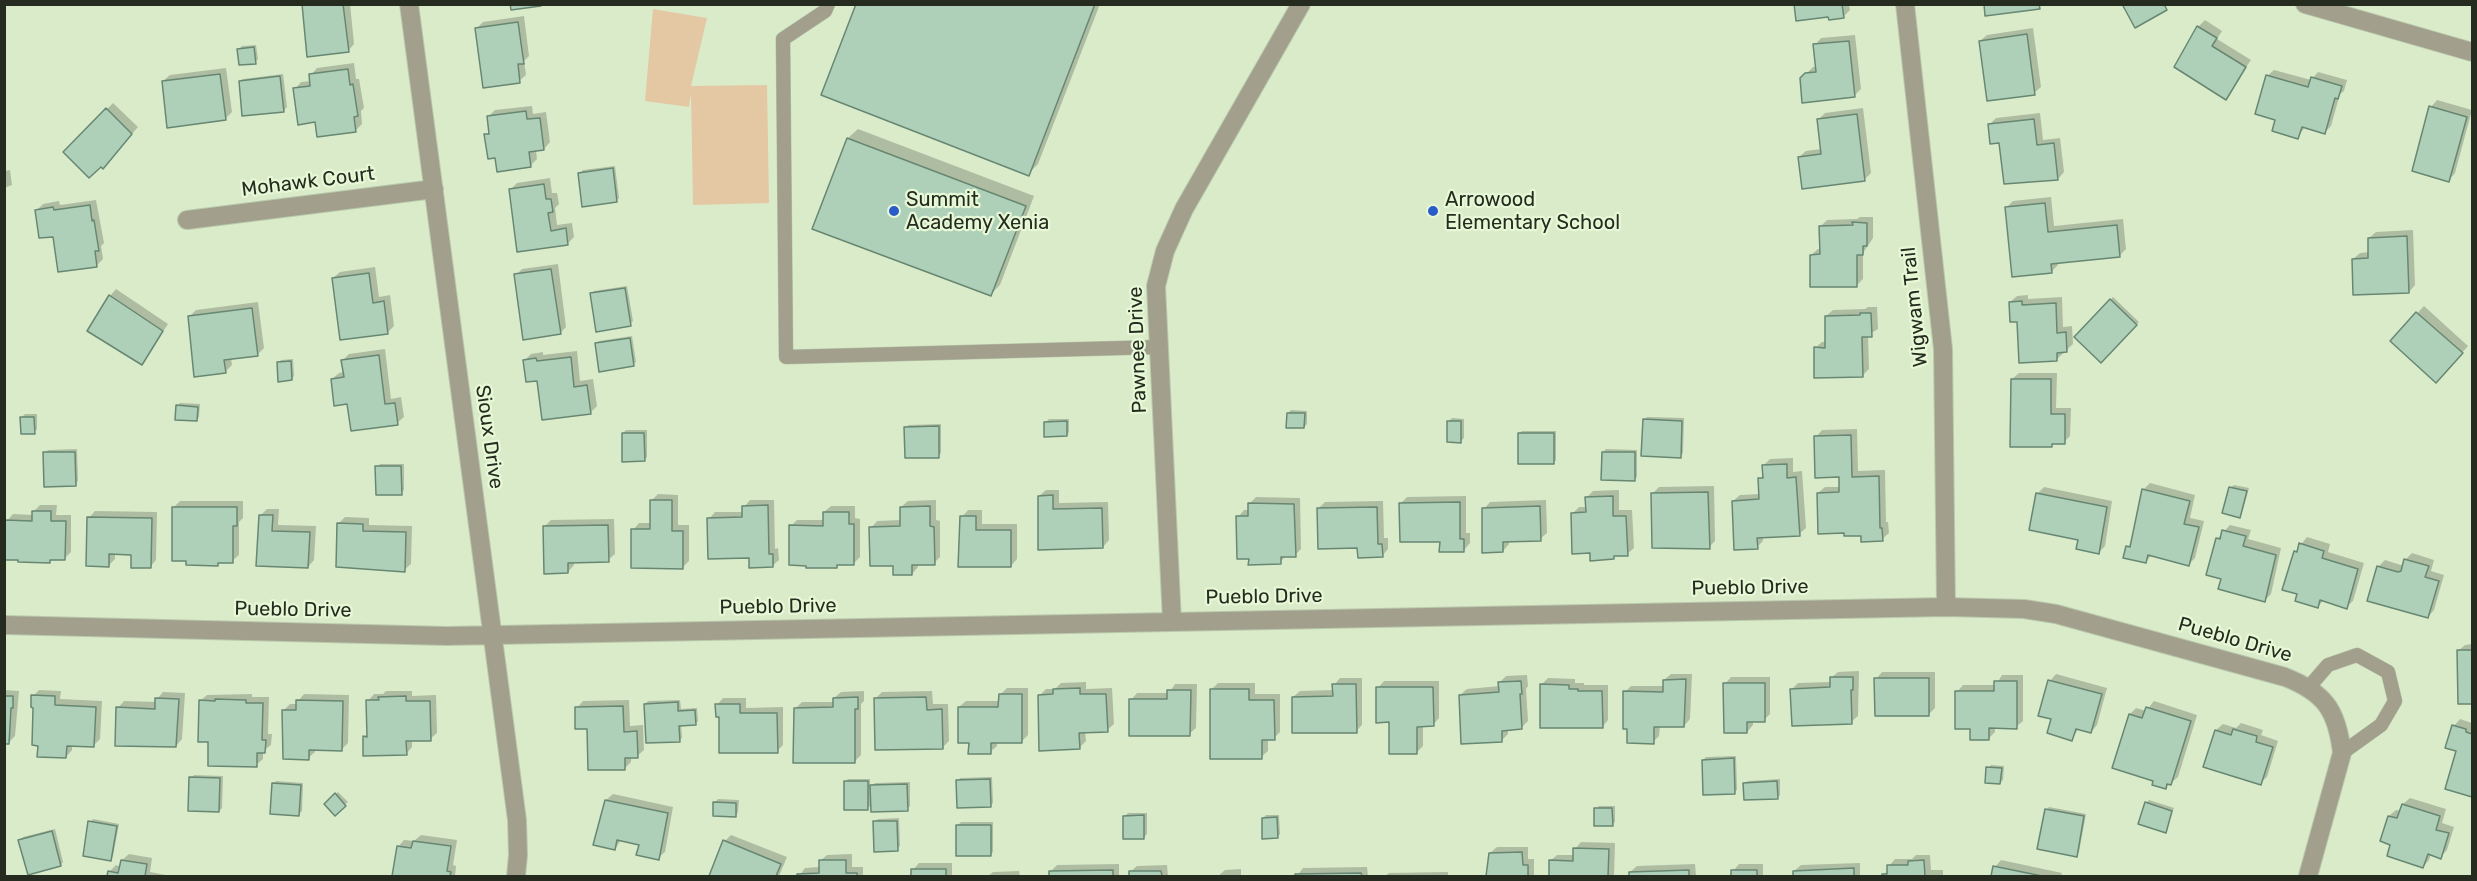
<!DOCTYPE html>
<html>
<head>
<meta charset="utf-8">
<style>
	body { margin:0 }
	#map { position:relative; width:2477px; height:881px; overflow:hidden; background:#daebca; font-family:Rubik,sans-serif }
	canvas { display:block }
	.frame { position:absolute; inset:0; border:6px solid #252c1f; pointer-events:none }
</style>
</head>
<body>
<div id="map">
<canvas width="2477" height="881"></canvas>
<div class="frame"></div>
</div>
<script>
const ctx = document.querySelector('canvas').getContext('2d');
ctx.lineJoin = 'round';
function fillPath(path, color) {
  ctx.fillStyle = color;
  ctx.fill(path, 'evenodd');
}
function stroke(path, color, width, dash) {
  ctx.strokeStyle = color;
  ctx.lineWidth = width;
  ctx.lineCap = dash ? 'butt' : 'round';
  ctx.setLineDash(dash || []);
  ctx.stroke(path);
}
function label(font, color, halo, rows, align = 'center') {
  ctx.font = font + ' Rubik,sans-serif';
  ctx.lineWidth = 4.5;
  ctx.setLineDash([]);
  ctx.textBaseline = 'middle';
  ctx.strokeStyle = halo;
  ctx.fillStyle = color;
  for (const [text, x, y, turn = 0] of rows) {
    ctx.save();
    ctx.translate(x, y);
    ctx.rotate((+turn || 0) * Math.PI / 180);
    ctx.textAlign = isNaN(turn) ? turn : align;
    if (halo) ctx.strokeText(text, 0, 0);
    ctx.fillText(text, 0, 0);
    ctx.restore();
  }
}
fillPath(new Path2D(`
	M653 9 707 18 691 86 767 85 769 203 693 205 691 94 689 107 645 101Z`), '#e3c8a3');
fillPath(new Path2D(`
	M303 4H350L354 44 348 51Z
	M858 4H1100L1038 164 1028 174Z
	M1795 4H1849L1850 10 1843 17 1829 15Z
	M524 16 529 56 524 61 526 75 519 81 477 28 483 22Z
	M2205 20 2222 31 2217 39 2251 60 2225 98 2176 67 2198 27Z
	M2033 28 2041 87 2034 93 1980 41 1987 35Z
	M1855 35 1861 89 1854 96 1801 79 1813 67H1817L1815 45 1821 38Z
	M256 45 258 59 255 62 239 49 242 46Z
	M354 63 356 79H359L364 108 361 111 362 124 356 130 318 135 316 120 295 89 301 82 311 81V75L317 68Z
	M226 68 232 112 225 119 163 81 170 75Z
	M2274 70 2311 80 2318 72 2347 80 2344 91 2340 94 2331 126 2325 132 2305 127 2298 137 2277 119 2267 76Z
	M283 74 287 107 284 110 240 81 243 79Z
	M2437 100 2472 110 2455 173 2449 180 2431 107Z
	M113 103 138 127 109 160 65 152Z
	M532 106 533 114 546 112 550 142 544 149 536 150 537 159 530 166 496 156 486 135 490 131 488 117 495 110Z
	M1863 108 1871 173 1865 179 1799 157 1806 151 1821 149 1818 120 1825 113Z
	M2040 113 2043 140 2060 138 2064 172 2058 179 2000 142 1989 125 1996 118Z
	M858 129 1034 196 1000 285 991 294 814 228 848 138Z
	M615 166 619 198 616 201 580 173 583 170Z
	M10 170 12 185 4 188V171Z
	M550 178 552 193H557L559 204 555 208 557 225 572 223 574 237 567 244 518 250 511 189 517 183Z
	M2051 197 2054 226 2123 219 2126 249 2120 255 2058 262V265L2052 271 2006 208 2013 201Z
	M96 200 104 243 101 246 103 259 97 265 54 235 37 210 43 204 59 201 60 205Z
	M1860 217H1873V238L1863 253V279L1857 285 1811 255 1818 249H1821V226L1827 220 1857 219Z
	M2413 230 2415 285 2409 292 2353 259 2360 253 2370 252 2369 238 2376 232Z
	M558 264 566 327 560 333 516 275 522 269Z
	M375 267 379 297 390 295 394 326 387 333 333 278 340 272Z
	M627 286 633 321 630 324 591 294 594 291Z
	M116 289 168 324 142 363 110 296Z
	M2028 295V299L2062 297 2063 327 2072 326 2073 344 2057 359 2010 302 2017 296Z
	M2113 297 2139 322 2101 360 2076 337Z
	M258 302 264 348 257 355 231 358 232 365 225 372 190 316 196 310Z
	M2424 306 2468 346 2443 374 2392 341Z
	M1868 307H1877L1878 329 1868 335 1869 369 1862 376 1815 348 1822 342H1826V316L1833 310 1865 309Z
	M632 336 636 362 633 364 596 344 599 341Z
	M385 349 391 399 401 397 404 417 397 423 349 402 332 379 339 373 344 372 343 360 349 354Z
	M577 351 580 381 593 379 597 406 591 412 538 379 525 360 531 354 543 352V355Z
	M293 359 294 376 292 379 278 363 281 360Z
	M2019 373H2057L2056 408H2071L2070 436 2064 442H2056L2052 446 2012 379Z
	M180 403 200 404 199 417 196 420 177 406Z
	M1291 410 1307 411V424L1304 427 1288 413Z
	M25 414H37V429L34 432 22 417Z
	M1647 417 1684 418 1683 453 1680 456 1644 420Z
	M1452 418 1464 419V438L1461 441 1449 421Z
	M1049 419H1069V432L1067 435 1046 422Z
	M941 424V453L938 456 906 427 909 425Z
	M1857 429 1858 471 1885 470 1886 522H1888L1889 533 1882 539 1863 534 1818 493 1825 487H1841L1840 476 1816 437 1822 430Z
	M626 430H647V457L644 460 623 433Z
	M1522 431H1556V460L1553 463 1519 433Z
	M77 449 78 481 75 484 45 453 48 450Z
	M1606 449 1637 450V477L1634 479 1603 452Z
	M1793 458V472L1802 471 1806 528 1799 534 1763 536V541L1757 547 1733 501 1740 495 1761 494 1760 479 1764 474 1763 466 1770 459Z
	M380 464H404V490L401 493 377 467Z
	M2150 483 2195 495 2190 518 2204 521 2195 558 2189 564 2152 555 2145 562 2127 547 2133 542 2143 490Z
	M2234 485 2249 488 2242 513 2239 516 2231 487Z
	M1714 486 1715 541 1709 547 1652 494 1659 487Z
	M2044 487 2112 501 2105 546 2099 552 2080 539 2038 493Z
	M1046 490H1059V503L1108 502 1109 540 1103 547 1039 549 1038 510 1039 496Z
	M1619 490V510H1632L1634 548 1627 554 1616 555 1613 558 1591 552 1573 513 1579 507H1587V497L1593 491Z
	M658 494 678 495V525H689V561L682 568 633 530 639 523H651V501Z
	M1466 496V533H1470V543L1464 550 1441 541 1401 503 1407 497Z
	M1256 497 1300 498 1301 549 1295 555H1287L1280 562 1250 557 1238 517 1244 510H1250L1249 504Z
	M750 500H774L775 549 778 548 779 560 772 566 750 556 709 519 715 512H744V507Z
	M936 500V520L940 521V557L934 563 918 564V567L912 574 894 564 871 528 877 521 901 520V507L908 501Z
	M1546 500 1547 533 1540 539 1509 541V544L1503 551 1484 509 1490 502Z
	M180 501H243V518L239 522V555L232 561H221L218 564 174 507Z
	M1383 501 1384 538H1388V549L1382 556 1359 546 1318 509 1325 502Z
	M40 505H57L56 515H71V552L64 559H52L50 562 7 521 13 514 33 515 34 511Z
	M831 506H855V518L860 519V557L854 563H840L836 567 791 526 797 520H824V512Z
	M267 509H279L278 525 316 526 314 560 308 567 257 565 261 515Z
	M968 510H982V524H1017V559L1011 566 962 517Z
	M95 511 157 512 156 560 150 567 133 554 115 553V559L108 566 89 518Z
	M345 517 369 518V525L412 526 411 564 404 570 338 524Z
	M614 519 615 554 608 560 574 561V565L568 572 545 526 551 520Z
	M2230 525 2251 530 2248 539 2281 548 2271 594 2265 600 2222 578 2217 539Z
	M2307 537 2330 544 2328 552 2364 563 2353 601 2346 607 2324 600 2317 607 2299 593 2295 552Z
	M2412 553 2434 560 2431 571 2444 575 2434 610 2428 617 2378 567 2385 560 2404 566 2405 560Z
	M2472 644V702H2459L2458 651 2465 645Z
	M1859 671 1858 716 1851 722 1792 689 1798 683 1831 682V678L1838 672Z
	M1882 672H1935V708L1929 714 1876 679Z
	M1671 674H1692L1690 719 1684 726H1660L1659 736 1653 742 1625 692 1631 686H1664V680Z
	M2056 674 2107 688 2097 725 2091 732 2079 728 2072 739 2053 718 2050 681Z
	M1527 675 1528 686 1526 689 1528 721 1521 728 1508 729V734L1502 740 1460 695 1467 689 1500 686 1499 683 1506 676Z
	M2002 675H2023V721L2016 727H1995V732L1989 738 1972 728 1957 692 1963 685H1996Z
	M1731 677H1770V714L1764 720 1753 721V725L1747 732 1725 684Z
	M1340 678H1362V725L1356 731 1293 697 1300 691 1334 690V685Z
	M1548 678 1575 679V683H1584V685H1608V720L1602 727 1541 685Z
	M1384 681H1439V718L1433 725H1423V746L1417 752 1390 721 1378 688Z
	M1086 682V689L1112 688 1114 724 1107 730 1085 731 1086 741 1079 748 1039 696 1046 689H1055L1061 683Z
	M1218 683H1255V694H1280V732L1274 738H1268V751L1261 757 1211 690Z
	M1175 684H1197L1196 728 1189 734 1131 700 1137 693H1169Z
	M1007 688H1028V735L1022 741 997 742V746L990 752 970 742 959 707 966 701H1000V695Z
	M4 690 19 691 15 736 9 742H4Z
	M39 690 61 691 60 699 102 701 100 739 94 745 72 744V750L66 757 35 707 33 696Z
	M386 691H412V696L436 695 437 733 430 739 412 740V747L406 754 364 737 368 733V701L374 694H383Z
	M864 691V701L861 704V755L855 761 796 708 802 702H834V698L841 692Z
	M932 691 933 704H948L949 741 942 748 876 698 882 692Z
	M163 692 185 693 182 739 176 746 118 708 124 701 157 702V699Z
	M252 694V697H269L268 734H272L271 745 263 751V759L256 765 210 740 200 701 207 695Z
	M304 694 349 695 348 743 342 749H315V752L308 758 284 710 290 704H298V701Z
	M723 698H746V708L783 707V745L777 751 720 715 717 705Z
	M629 700 630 726 643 725 644 750 637 756H631V762L625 768 588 727 577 708 583 701Z
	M680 700 681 709 697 708 698 721 695 724H681L682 738 679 740 645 704 648 701Z
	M2154 701 2197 715 2178 777 2165 788 2155 780 2130 714 2136 708 2146 711Z
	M2460 719 2472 723V795L2447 788 2458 750 2454 726Z
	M2241 723 2263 730 2261 735 2278 741 2267 777 2260 783 2205 766 2216 730 2223 724 2236 728Z
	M1736 756 1737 790 1734 792 1703 760 1706 757Z
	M1991 765 2004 766 2003 780 2000 783 1988 768Z
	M194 775 223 776 222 808 219 811 191 778Z
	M992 777 993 803 990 806 958 781 960 778Z
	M848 779H870V787L875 783 910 782V806L907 809 872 804 867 809 846 782Z
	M1780 779V795L1777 798 1745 783 1748 781Z
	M276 781 303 783 302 811 299 814 273 784Z
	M338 792 348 802 335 813 326 804Z
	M613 794 673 807 665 852 658 858 640 844 621 840 615 849 606 800Z
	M2410 798 2446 809 2442 823 2454 827 2447 850 2440 857 2431 854 2429 860 2423 867 2392 844 2389 816 2396 810 2401 811 2403 804Z
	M718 799 739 800 738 812 736 815 715 802Z
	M2149 800 2174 808 2165 832 2146 803Z
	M1599 806H1615V822L1612 825 1596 809Z
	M2049 807 2086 814 2079 852 2076 855 2046 810Z
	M1128 813H1147V834L1144 837 1125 816Z
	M1266 815H1279L1280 834 1277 837 1263 818Z
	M899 818 900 846 897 849 875 822 878 819Z
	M93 819 119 824 113 856 111 859 90 822Z
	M961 822H993V852L990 855 958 825Z
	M55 829 63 862 61 865 20 840 23 837Z
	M421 835 457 840 453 865 456 866 455 876 394 875 398 847 404 840 414 841Z
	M731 835 787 857 779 876H710L725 841Z
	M1581 842 1615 843 1614 876H1550V861L1557 855H1575V849Z
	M1497 847H1528V859H1534V876H1487L1490 853Z
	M129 854 152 858 150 872 171 876H108L109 872 116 865 121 867 122 860Z
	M852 854V867H863V876H799L805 868 820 867V861L827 855Z
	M1916 855H1930L1931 870H1943V876H1884L1889 866 1895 859H1912Z
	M2001 860 2062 873 2061 876H1992L1995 867Z
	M919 863H952V876H913V870Z
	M1860 863V876H1794V871L1801 865Z
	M1119 864V876H1050V872L1057 865Z
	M1695 864 1696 876H1631L1630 872 1637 866Z
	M1739 864H1763V876H1730H1733V871Z
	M1167 865 1168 876H1130V872L1137 866Z
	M1367 867 1368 876H1297L1303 868Z
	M1241 869V876H1218L1225 870Z
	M1019 871 1020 876H988L993 872Z
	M1448 872V876H1385L1389 873Z`), '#0003');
const building = new Path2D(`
	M302 4H343L349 52 307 57Z
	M510 4H541V6L511 10Z
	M856 4H1095L1029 176 821 95Z
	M1794 4H1842L1844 18 1829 20 1828 17 1796 21Z
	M1984 4H2039L2040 9 1985 16Z
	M2122 4H2164L2167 10 2135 28Z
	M518 22 524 64H518L520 83 483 88 475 28Z
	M2197 26 2217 38 2212 46 2246 67 2226 100 2174 67Z
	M2027 34 2035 95 1987 101 1979 41Z
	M1849 41 1855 97 1802 103 1800 78 1805 73 1816 72 1813 44Z
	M254 47 256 64 239 65 237 49Z
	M348 69 350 85 353 84 358 116 354 117 356 132 317 137 315 122 298 125 293 88 310 86 309 74Z
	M220 74 226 120 167 128 162 81Z
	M2266 75 2308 87 2311 77 2342 86 2338 99 2335 98 2325 134 2302 127 2298 139 2272 131 2275 120 2255 114Z
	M280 76 284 112 242 116 239 81Z
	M2429 106 2467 117 2449 182 2412 171Z
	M106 108 132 134 103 169 101 167 89 178 63 152Z
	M526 111 527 119 540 118 544 150 529 152 531 167 497 172 495 158 488 159 484 134H489L487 116Z
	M1857 114 1865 181 1802 189 1798 157 1821 154 1817 119Z
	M2034 119 2037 145 2054 143 2058 180 2004 184 1999 143 1990 144 1988 124Z
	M847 138 1026 206 991 296 812 229Z
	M613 168 617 202 582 207 578 173Z
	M544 184 546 199H551L553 212 548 213 551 231 566 228 568 245 517 252 509 189Z
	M2045 203 2048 232 2117 225 2120 257 2051 264 2052 273 2012 277 2005 207Z
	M90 205 92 221 94 220 99 251H95L97 267 58 272 53 237 39 238 35 210 53 207 54 210Z
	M1852 222 1867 223V246H1863V255H1857V287H1810V255L1820 254 1819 226 1853 225Z
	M2407 236 2409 293 2353 295 2352 259 2368 258V238Z
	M551 269 561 334 523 340 514 274Z
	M369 273 373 303 384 301 388 334 340 340 332 278Z
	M625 288 631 326 596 332 590 293Z
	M109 295 163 331 142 365 87 331Z
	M2110 299 2137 325 2101 363 2074 337Z
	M2022 301V305L2056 303 2057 333 2066 332 2067 352 2057 353V361L2019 363 2017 322H2010L2009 302Z
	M252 308 258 356 224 360 226 373 194 377 188 316Z
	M2416 312 2463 353 2436 383 2390 341Z
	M1860 313H1871L1872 337H1862L1863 377 1814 378V347L1825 348V316L1860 315Z
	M630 338 634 366 599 372 595 343Z
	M379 355 385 404 395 403 398 425 351 431 347 404 334 406 331 379 344 377 341 360Z
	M571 357 574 387 587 385 591 414 542 420 537 381 526 382 523 360 536 358 537 361Z
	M291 361 292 380 278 382 277 362Z
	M2011 379H2051V414H2065V444H2052V447H2010Z
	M176 405 198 407 197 421 175 420Z
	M1287 413H1305L1304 428H1286Z
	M20 417H34L35 434H21Z
	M1643 419 1682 421 1681 458 1641 456Z
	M1067 421V436L1044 437V422Z
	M1447 421H1461V443L1447 442Z
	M939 426V458H905L904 427Z
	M622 433H644L645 461 622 462Z
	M1518 433H1554V464H1518Z
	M1851 435 1852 477 1879 476 1880 528H1882L1883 541 1861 542V536H1844V533L1818 534 1817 493 1839 492V477L1815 478 1814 436Z
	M43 452H75L76 486 44 487Z
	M1602 452H1635V481L1601 480Z
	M1787 464V478L1796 477 1800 536 1757 538 1758 549 1734 550 1732 501 1759 499 1758 478H1763L1762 465Z
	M375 466H401L402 495H376Z
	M2229 487 2247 491 2240 518 2222 513Z
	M2142 489 2190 501 2184 524 2199 527 2189 566 2148 555 2146 563 2123 558 2126 546 2130 547Z
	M1708 492 1710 549 1652 548 1651 493Z
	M2036 493 2107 507 2099 554 2076 549 2078 540 2029 530Z
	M1053 495V509L1102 508 1103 548 1038 550V496Z
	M1613 496V516H1626L1628 556H1614V559L1590 561V553L1572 554 1571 513 1586 512 1585 497Z
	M650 500H672V531H683V569L631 568V529H650Z
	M1460 502V539H1464V552H1439L1440 542H1400L1399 503Z
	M1248 503 1294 504 1296 557H1281V564L1248 565 1249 559H1237L1236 516H1248Z
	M768 505 769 554H773V567L749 568V558L708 559 707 518 742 517V506Z
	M930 506V526L934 527 935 565H912V575H893V566H870L869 527 900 526V507Z
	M1540 506 1541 541 1503 542V552L1482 553V508Z
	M172 507H237V526H233V563H218V566L186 565V561H172Z
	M1377 507 1378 544H1382L1383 557 1358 558 1357 548 1318 549 1317 508Z
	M32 511H51V521H66L65 560H50V563L18 562V560H4L5 520 32 521Z
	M823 512H849V524H854V565H837V568H806V566L789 565V525L823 526Z
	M259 515H273L272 531 310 532 308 568 256 566Z
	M960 516H976V530H1011V567H958Z
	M87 517 152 518 151 568H131V555L109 554V567L86 566Z
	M337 523 363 524V531L406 532 405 572 336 567Z
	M608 525 609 562 568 563V573L544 574 543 526Z
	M2222 530 2246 536 2243 546 2276 555 2265 602 2218 589 2221 579 2206 575 2216 538 2220 539Z
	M2299 543 2324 551 2322 558 2358 569 2347 609 2320 600 2318 608 2295 601 2297 594 2282 590 2294 551 2297 552Z
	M2404 559 2429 566 2425 577 2439 581 2428 618 2367 601 2377 566 2398 572 2401 571Z
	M2457 650H2472V704H2458Z
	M1830 677H1853V690H1851L1852 724 1792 726 1790 689 1830 687Z
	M1874 678H1929V716H1875Z
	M1686 679 1684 727H1654V744L1627 743V729H1623V691L1663 692V680Z
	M2048 680 2102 694 2091 733 2076 729 2072 741 2047 733 2051 719 2038 716Z
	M1521 681 1522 694H1520L1522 729 1502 731V742L1461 744 1459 695 1499 692 1498 682Z
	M1994 681H2017V729L1989 728V740H1970V729H1955V691H1994Z
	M1723 683H1765V722H1747V733H1724Z
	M1332 684H1356L1357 733H1292V697L1333 696Z
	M1540 684 1569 685V689H1578V691H1602L1603 728H1540Z
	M1376 687H1433L1434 726 1417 727V754H1389V722L1376 723Z
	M1080 688V694H1106L1108 732 1079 733 1080 749 1039 751 1038 695 1053 694V689Z
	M1210 689H1249V700H1274L1275 740H1262V759H1210Z
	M1167 690H1191L1190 736H1129V699H1167Z
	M999 694H1022V743H991V754H968L969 743H958V707H998Z
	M31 695 55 696V705L96 707 94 747 67 746 66 758 37 757 38 746 32 745 33 708 31 707Z
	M4 696H13V708H11L9 744H4Z
	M406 696V701H430L431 741H406L407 755 363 756V736L367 737 366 700H379L378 697Z
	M858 697V709H855V763H793L794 708 833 707V698Z
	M926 697 927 710 942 709 943 749 875 750 874 698Z
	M155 698 179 699 176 747 115 746 116 707 155 709Z
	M215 699 246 700V703H263L262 740H266L265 753H257V767L208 766V742H198L199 700 215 701Z
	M296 700 343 701 342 751 309 750V760L283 759 282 710H296Z
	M678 702V711L695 710 696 725 679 726 680 742 646 743 644 704Z
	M715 704H740V713H777L778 753H719V717H716Z
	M623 706 624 732 637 731 638 758H625V770H588L587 729H575V707Z
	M2146 707 2191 721 2171 785 2167 784 2166 789 2152 785 2153 781 2112 768 2129 714 2142 718Z
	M2452 725 2466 729V732L2472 734V797L2445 789 2456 751 2445 748Z
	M2233 729 2257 736 2256 742 2273 747 2261 785 2203 767 2215 730 2231 735Z
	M1734 758 1735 794 1703 795 1702 760Z
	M1986 767 2002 768 2000 784 1985 783Z
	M189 777 220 778 219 812 188 811Z
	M990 779 991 807 957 808 956 780Z
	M844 781H868V810H844Z
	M1777 781 1778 799 1744 800 1743 783Z
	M272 783 301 785 299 816 270 814Z
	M907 784 908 811 871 812 870 785Z
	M335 793 346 806 335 816 324 804Z
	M605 800 668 813 659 860 636 855 639 845 617 840 615 850 593 845Z
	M713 802 736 803V817L713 816Z
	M2145 802 2172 811 2166 833 2138 824Z
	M2402 804 2440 816 2436 830 2449 833 2441 859 2428 854 2423 868 2387 856 2390 845 2380 841 2388 816 2397 818Z
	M1594 808H1612L1613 826H1594Z
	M2045 809 2084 816 2077 857 2037 849Z
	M1144 815V839H1123V816Z
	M1277 817 1278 838 1262 839V818Z
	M88 821 117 826 111 861 83 856Z
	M873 821H897L898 851 874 852Z
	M956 825H991V856H956Z
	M52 831 61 866 28 875 18 840Z
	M723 840 781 864 776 876H709Z
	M413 841 451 846 447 871 451 872 450 876H392L397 846 411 848Z
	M1573 848 1609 849 1608 876H1549V860L1573 861Z
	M1522 852 1523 865H1528V876H1486L1489 853Z
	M121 860 147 864 145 876H107L108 871 118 873Z
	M819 860H846V873H857V876H797V874L819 873Z
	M1924 860 1925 876H1937H1882V874H1887V865H1908V861Z
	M1993 866 2042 876H1991Z
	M1854 868V876H1793V871Z
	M911 869H946V876H911Z
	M1113 870V876H1049V871Z
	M1689 870V876H1629V872Z
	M1731 870H1757V876H1731Z
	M1129 871H1161L1162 876H1129Z
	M1361 873 1362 876H1295V874Z`);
fillPath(building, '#aed0b9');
stroke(building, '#678772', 1.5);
const lane = new Path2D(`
	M828 4 825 11 783 39 786 357 1159 347
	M2309 687 2328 665 2357 655 2388 672 2395 701 2381 725 2342 753`);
const street = new Path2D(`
	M409 4 517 820 518 855 516 876
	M1905 4 1943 349 1946 607
	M2305 4 2472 52
	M187 220 434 189
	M1172 622 1156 286 1165 251 1184 209 1301 4
	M4 625 447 636 1946 607 2024 609 2056 614 2285 677C2325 693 2337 710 2342 753L2308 876`);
stroke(lane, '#b9c9ab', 15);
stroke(street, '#b9c9ab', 20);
stroke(lane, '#a2a08d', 14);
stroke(street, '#a2a08d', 18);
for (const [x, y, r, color] of [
	[894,211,6,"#295bc9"],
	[1433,211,6,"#295bc9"]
]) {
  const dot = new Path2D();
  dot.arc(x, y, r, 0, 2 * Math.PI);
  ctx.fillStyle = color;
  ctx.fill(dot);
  stroke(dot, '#e7f8d7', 2);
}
label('20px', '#252c1f', '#e7f8d7', [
	["Mohawk Court",308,182,-7],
	["Wigwam Trail",1915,307,-96],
	["Pawnee Drive",1138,350,-92],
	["Sioux Drive",489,437,82],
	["Pueblo Drive",1750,588,-1],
	["Pueblo Drive",1264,597,-1],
	["Pueblo Drive",778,607,-1],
	["Pueblo Drive",293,610,1],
	["Pueblo Drive",2235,640,16]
]);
label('20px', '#252c1f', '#e7f8d7', [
	["Summit",906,200],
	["Academy Xenia",906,223],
	["Arrowood",1445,200],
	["Elementary School",1445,223]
], 'left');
</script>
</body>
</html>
